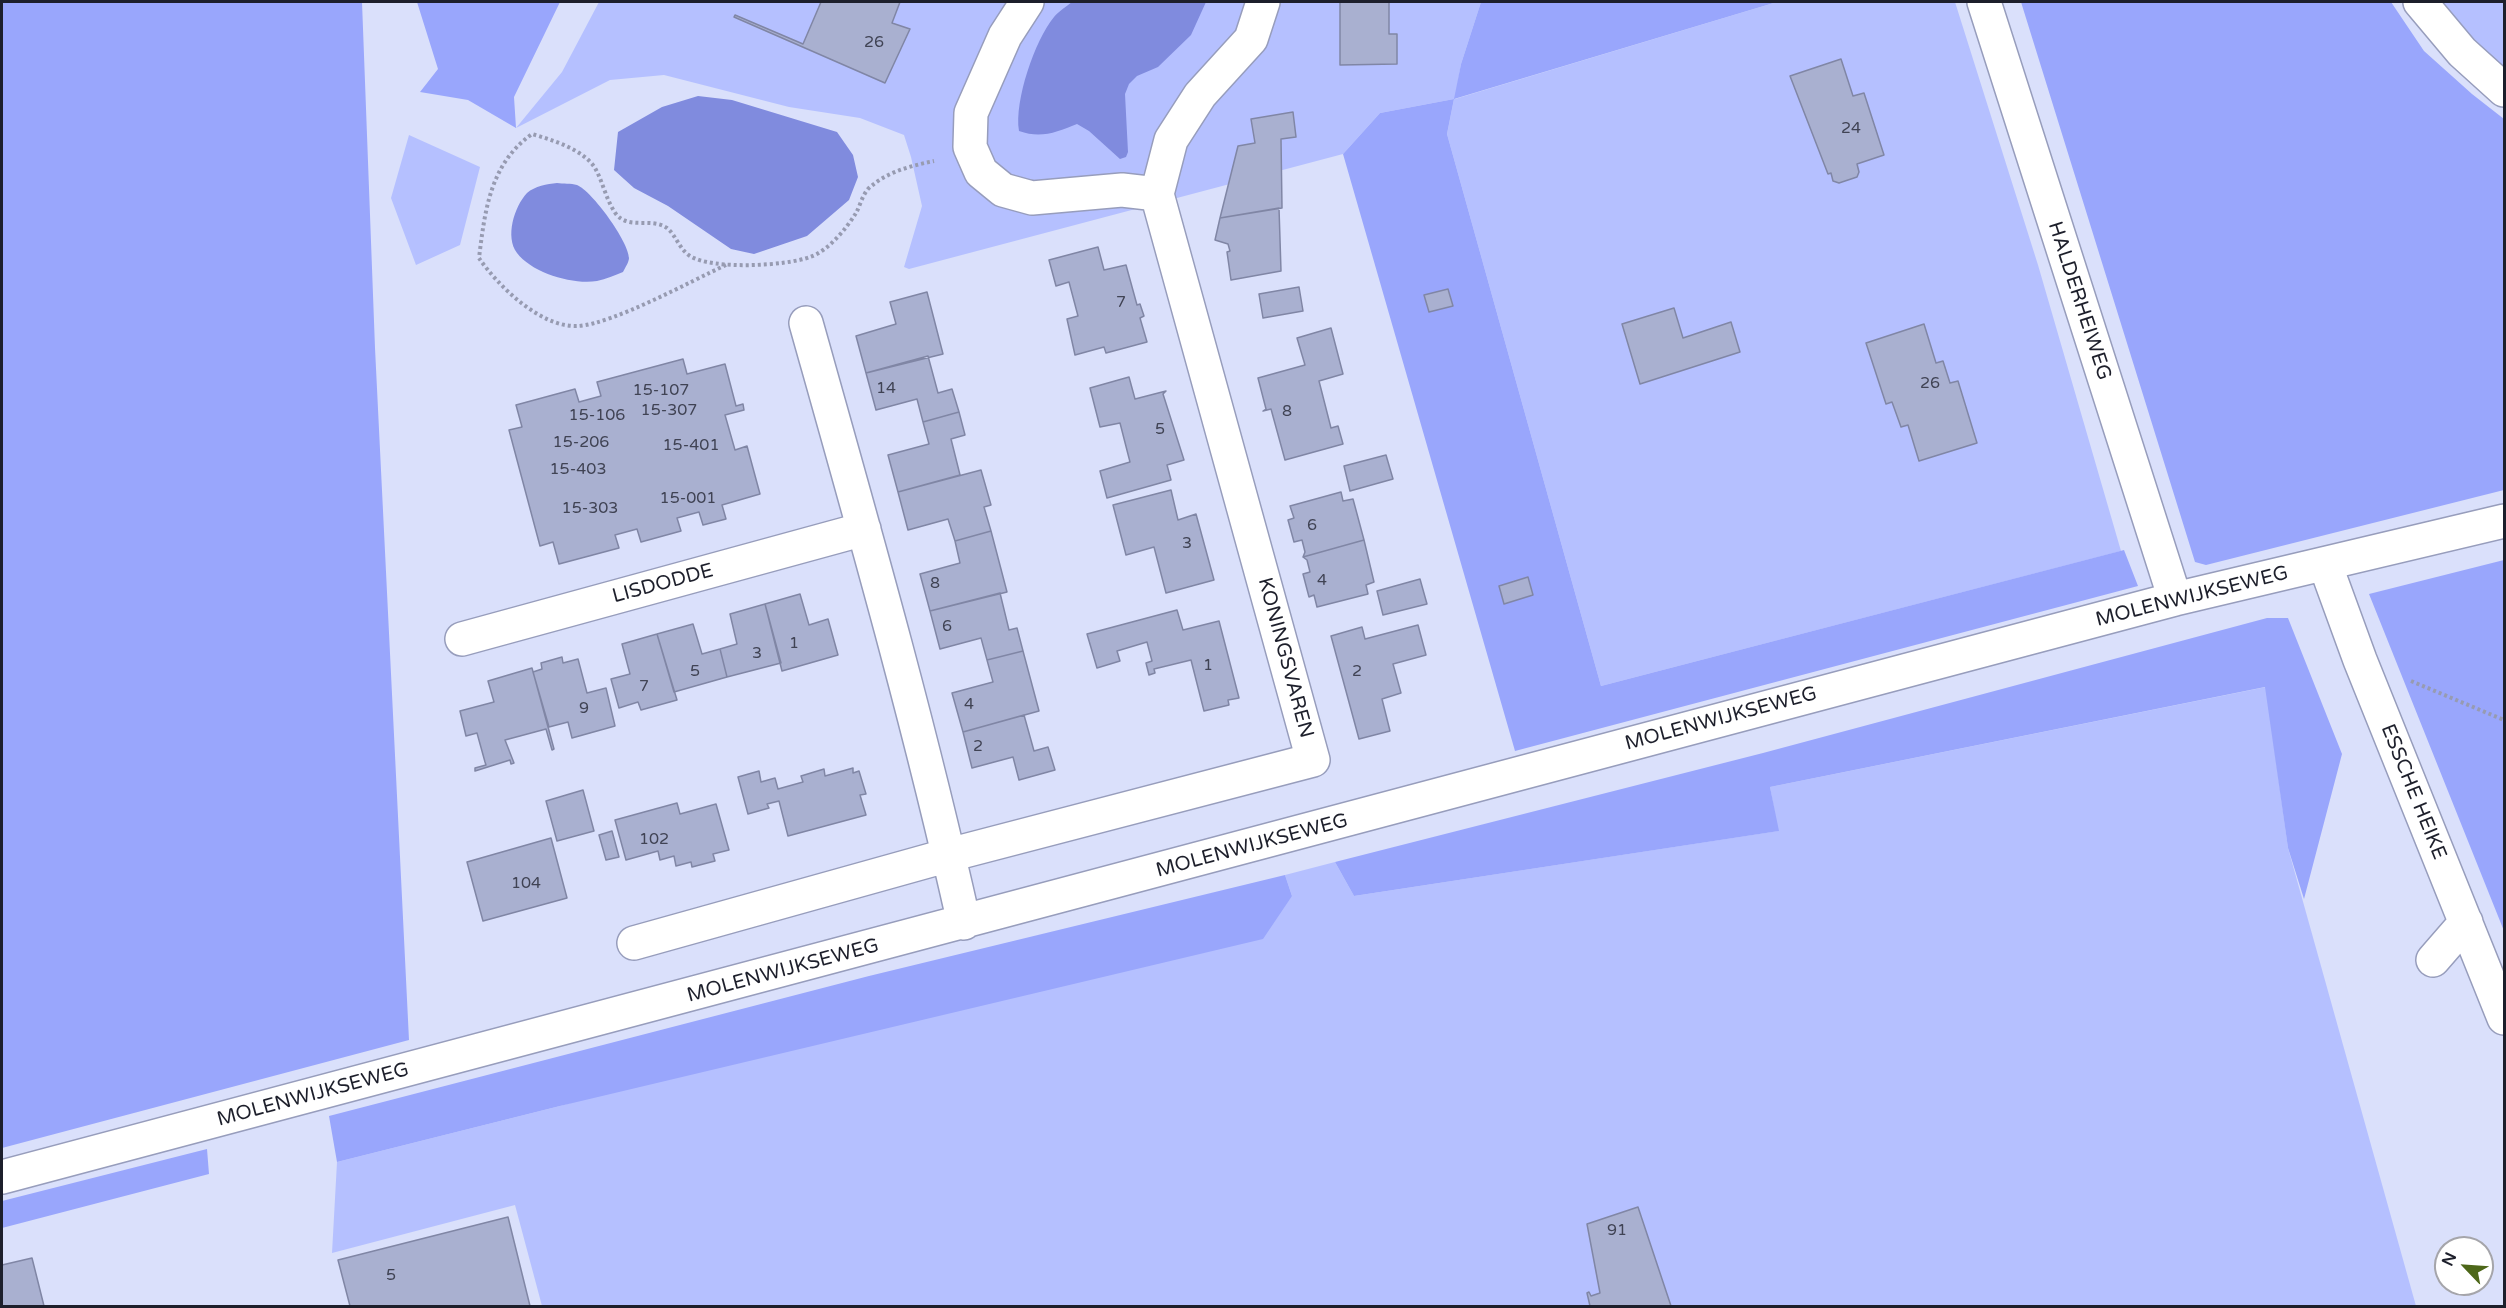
<!DOCTYPE html>
<html>
<head>
<meta charset="utf-8">
<style>
	body { margin:0 }
	#map { position:relative; width:2506px; height:1308px; overflow:hidden; background:#dae0fb; font-family:"Varela Round",sans-serif }
	canvas { display:block }
	.frame { position:absolute; inset:0; border:3px solid #1d1f2b; pointer-events:none }
	.north { position:absolute; left:2434px; top:1236px; width:60px; height:60px; box-sizing:border-box; background:#fff; border:2px solid #a5a5aa; border-radius:50%; rotate:295deg; font-size:16px; font-weight:700; line-height:24px; text-align:center; color:#1d1f2b }
	.north::after { content:''; display:block; margin:auto; width:21px; height:27px; background:#4d6719; clip-path:polygon(50% 0,100% 100%,50% 72%,0 100%) }
</style>
</head>
<body>
<div id="map">
<canvas width="2506" height="1308"></canvas>
<div class="frame"></div>
<div class="north">N</div>
</div>
<script>
const ctx = document.querySelector('canvas').getContext('2d');
ctx.lineJoin = 'round';
function fillPath(path, color) {
  ctx.fillStyle = color;
  ctx.fill(path, 'evenodd');
}
function stroke(path, color, width, dash) {
  ctx.strokeStyle = color;
  ctx.lineWidth = width;
  ctx.lineCap = dash ? 'butt' : 'round';
  ctx.setLineDash(dash || []);
  ctx.stroke(path);
}
function label(font, color, halo, rows, align = 'center') {
  ctx.font = font + ' "Varela Round",sans-serif';
  ctx.lineWidth = 4.5;
  ctx.setLineDash([]);
  ctx.textBaseline = 'middle';
  ctx.strokeStyle = halo;
  ctx.fillStyle = color;
  for (const [text, x, y, turn = 0] of rows) {
    ctx.save();
    ctx.translate(x, y);
    ctx.rotate((+turn || 0) * Math.PI / 180);
    ctx.textAlign = isNaN(turn) ? turn : align;
    if (halo) ctx.strokeText(text, 0, 0);
    ctx.fillText(text, 0, 0);
    ctx.restore();
  }
}
fillPath(new Path2D(`
	M599 2H1481L1461 64 1455 99 1777 2H1955L2038 265 2121 551 1601 686 1447 134 1454 99 1380 113 1343 154 909 269 904 267 922 206 911 157 904 135 860 118 789 107 664 75 610 80 516 128 562 72Z
	M2442 2H2504V70L2491 60Z
	M409 135 480 167 460 245 416 265 391 198Z
	M2266 687 2288 848 2416 1306H542L515 1205 332 1253 337 1162 560 1106 1292 896 1285 875 1335 862 1354 896 1778 831 1770 787Z`), '#b5c0ff');
fillPath(new Path2D(`
	M2 2H362L375 348 409 1040 2 1148Z
	M417 2H560L514 97 516 128 468 100 420 92 438 69Z
	M1481 2H1777L1454 99 1447 134 1601 686 2124 550 2138 586 1515 751 1343 154 1380 113 1454 99 1461 64Z
	M2021 2H2391L2424 51 2472 94 2504 119V490L2206 565 2195 562Z
	M2504 560V931L2369 594Z
	M2267 618H2288L2342 754 2304 899 2288 848 2265 687 1770 787 1779 831 1354 896 1335 862 1763 753Z
	M1285 875 1292 896 1263 939 560 1106 337 1162 329 1116 869 976Z
	M207 1149 209 1174 2 1228V1201Z`), '#99a6fc');
fillPath(new Path2D(`
	M1072 2H1206L1191 35 1158 67 1137 76 1129 84 1125 94 1128 152 1126 157 1120 159 1089 131 1077 124C1057 132 1041 139 1019 131 1014 101 1035 40 1054 17 1059 11 1067 6 1072 2Z
	M698 96 732 100 837 132 853 155 858 177 849 200 807 236 754 254 731 249 668 206 634 188 614 170 618 132 662 107Z
	M557 183C563 184 571 183 577 185 592 191 629 242 629 258 629 262 625 268 623 272 615 275 606 279 597 281 573 285 532 273 517 253 505 237 514 207 527 193 535 186 547 184 557 183Z`), '#808bde');
const building = new Path2D(`
	M821 2H900L892 23 910 29 885 83 734 17 735 15 803 44Z
	M1340 2H1389V34H1397V64L1340 65Z
	M1841 59 1853 96 1864 93 1884 155 1857 164 1859 172 1857 177 1839 183 1833 181 1831 173 1828 174 1790 76Z
	M1293 112 1296 137 1281 139 1282 208 1220 218 1238 146 1255 143 1251 119Z
	M1279 208 1281 271 1231 280 1227 252 1230 251 1228 244 1215 240 1220 218Z
	M1098 247 1104 270 1126 265 1137 305 1140 304 1144 316 1140 318 1147 342 1106 353 1104 347 1075 355 1067 319 1078 316 1069 282 1056 286 1049 260Z
	M1299 287 1303 311 1263 318 1259 294Z
	M1448 289 1453 306 1429 312 1424 295Z
	M927 292 943 354 866 373 856 336 896 324 890 302Z
	M1674 308 1683 338 1731 322 1740 352 1640 384 1622 324Z
	M1924 324 1936 363 1943 361 1950 383 1958 381 1977 443 1919 461 1908 425 1901 427 1892 402 1886 404 1866 343Z
	M1331 328 1343 374 1319 381 1331 428 1338 426 1343 444 1285 460 1271 409 1263 411 1266 409 1258 378 1305 365 1297 338Z
	M928 356 938 393 952 389 959 412 923 422 917 399 876 410 866 373Z
	M683 359 687 374 725 364 736 406 743 404 744 410 725 415 735 450 747 446 760 494 722 505 726 519 703 525 699 512 677 518 681 531 641 542 637 529 615 535 619 548 559 564 553 542 540 546 509 430 522 427 516 405 575 389 579 402 601 396 597 382Z
	M1129 377 1135 399 1166 391 1163 394 1184 460 1167 465 1171 480 1107 498 1100 471 1130 462 1120 423 1100 427 1090 388Z
	M959 412 965 435 951 439 960 475 898 492 888 455 929 444 923 422Z
	M1386 455 1393 479 1350 491 1344 466Z
	M981 470 991 505 984 507 991 531 955 541 948 519 908 530 898 492Z
	M1171 490 1178 520 1196 514 1214 580 1166 593 1154 547 1126 555 1113 505Z
	M1341 492 1343 501 1353 499 1364 540 1303 557 1305 552 1302 540 1294 542 1288 520 1294 518 1290 506Z
	M991 531 1007 592 930 611 920 574 960 563 955 541Z
	M1364 540 1374 582 1366 585 1368 594 1317 607 1314 595 1309 597 1303 574 1310 572 1307 560 1303 557Z
	M1528 577 1533 595 1504 604 1499 586Z
	M1420 579 1427 604 1383 615 1377 591Z
	M1000 593 1009 630 1017 628 1023 651 987 660 981 638 940 649 930 611Z
	M800 594 809 625 828 619 838 655 782 671 765 604Z
	M765 604 781 663 727 677 720 649 737 644 730 614Z
	M1177 610 1183 630 1219 621 1239 698 1228 700 1229 705 1204 711 1191 660 1154 669 1155 673 1149 675 1146 663 1152 661 1147 642 1117 651 1120 661 1097 668 1087 634Z
	M693 624 702 654 720 649 727 677 674 692 657 634Z
	M1418 625 1426 655 1393 664 1401 693 1382 699 1390 731 1359 739 1331 636 1362 627 1365 639Z
	M657 634 677 700 641 710 638 702 619 708 611 679 630 674 622 644Z
	M1023 651 1039 711 963 732 952 693 993 682 987 660Z
	M562 657 563 663 578 659 587 693 606 688 615 726 572 738 568 722 549 727 533 672 542 669 541 663Z
	M532 668 554 749 552 750 546 729 505 740 514 763 511 764 510 760 475 771V768L486 765 485 762 477 733 466 736 460 711 494 702 488 681Z
	M1024 715 1034 751 1048 747 1055 770 1019 780 1013 757 972 768 963 732Z
	M853 768V773L859 771 866 794 860 795 866 815 788 836 779 801 767 804 769 808 748 814 738 777 759 771 761 782 775 778 778 789 803 782 801 776 824 769 825 776Z
	M583 790 594 831 557 841 546 801Z
	M677 803 680 814 716 804 729 850 713 854 715 861 692 867 691 862 676 866 674 856 660 860 658 851 626 860 615 820Z
	M612 831 619 857 606 860 599 835Z
	M551 838 567 898 483 921 467 862Z
	M1638 1207 1671 1306H1590L1587 1293 1589 1292 1591 1296 1600 1293 1587 1224Z
	M508 1217 530 1306H350L338 1260Z
	M32 1258 44 1306H2V1265Z`);
fillPath(building, '#a9b0d0');
stroke(building, '#8086a5', 1.5);
const minor = new Path2D(`
	M1027 2 1005 36 971 113 970 147 981 172 1003 190 1032 198 1122 190 1157 194
	M1984 2 2175 599
	M2420 2 2462 52 2504 90
	M806 323C862 522 919 721 964 923
	M2325 564 2360 660 2504 1018
	M462 639 864 529
	M634 943 949 855 1313 760 1157 194 1171 140 1200 95 1251 39 1263 2
	M2433 960 2466 922
	M2 1177 2175 599 2504 521`);
stroke(minor, '#979dbc', 36);
stroke(new Path2D(`
	M726 265C691 281 613 324 578 326 541 328 498 286 479 258 485 210 490 164 532 134 552 140 583 149 595 168 603 182 606 200 616 214 629 230 651 217 667 228 676 235 679 249 690 256 712 270 786 266 810 257 828 251 846 229 856 213 860 206 862 196 868 189 886 172 910 166 934 161
	M2411 681 2504 720`), '#979bb1', 4, [3, 3]);
stroke(minor, '#fff', 33);
label('16px', '#404354', null, [
	["26",874,43],
	["24",1851,129],
	["7",1121,303],
	["26",1930,384],
	["14",886,389],
	["15-107",661,391],
	["15-307",669,411],
	["8",1287,412],
	["15-106",597,416],
	["5",1160,430],
	["15-206",581,443],
	["15-401",691,446],
	["15-403",578,470],
	["15-001",688,499],
	["15-303",590,509],
	["6",1312,526],
	["3",1187,544],
	["4",1322,581],
	["8",935,584],
	["6",947,627],
	["1",794,644],
	["3",757,654],
	["1",1208,666],
	["5",695,672],
	["2",1357,672],
	["7",644,687],
	["4",969,705],
	["9",584,709],
	["2",978,747],
	["102",654,840],
	["104",526,884],
	["91",1617,1231],
	["5",391,1276]
]);
label('20px', '#1d1f2b', '#fff', [
	["HALDERHEIWEG",2079,301,72],
	["LISDODDE",663,584,-15],
	["MOLENWIJKSEWEG",2192,597,-14],
	["KONINGSVAREN",1285,658,75],
	["MOLENWIJKSEWEG",1721,719,-15],
	["ESSCHE HEIKE",2413,792,68],
	["MOLENWIJKSEWEG",1252,846,-15],
	["MOLENWIJKSEWEG",783,971,-15],
	["MOLENWIJKSEWEG",313,1095,-15]
]);
</script>
</body>
</html>
